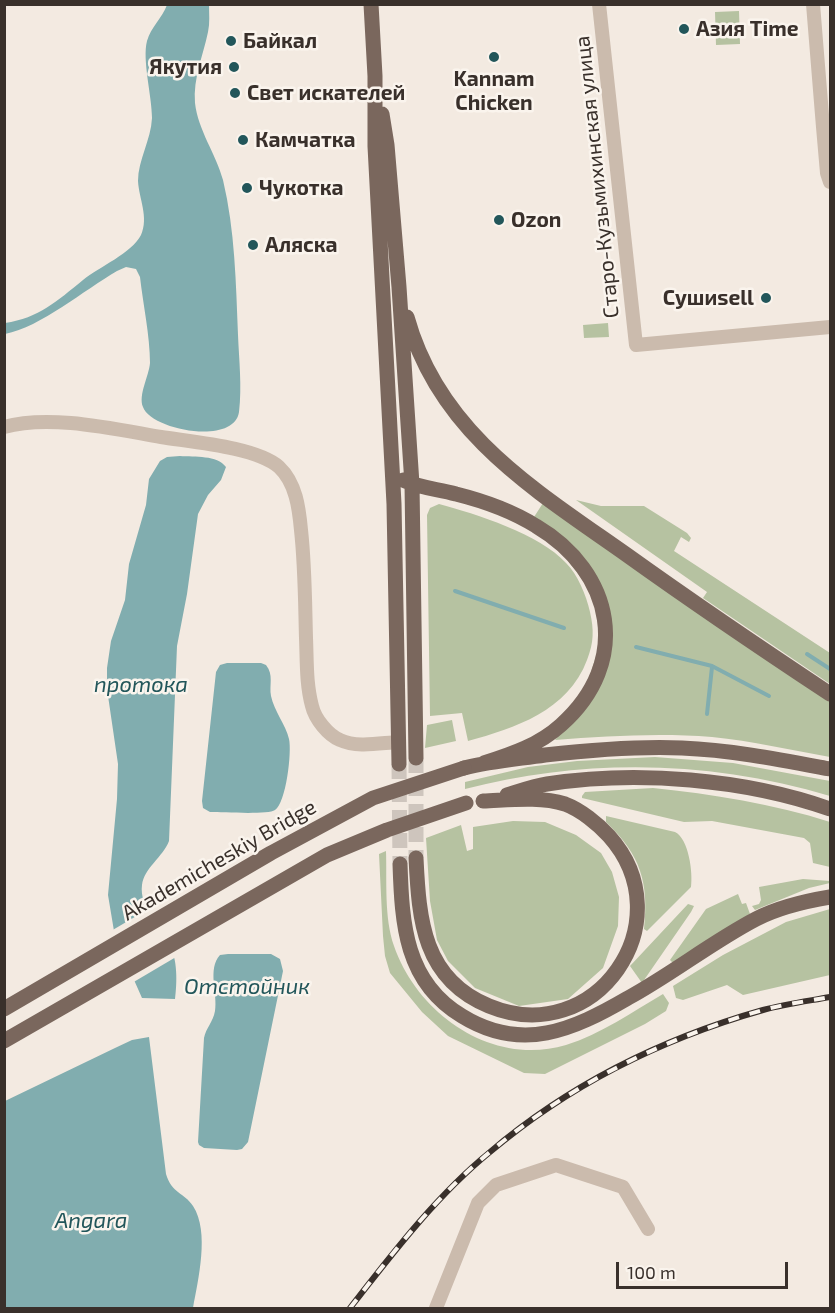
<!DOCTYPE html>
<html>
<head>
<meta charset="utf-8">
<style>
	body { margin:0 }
	#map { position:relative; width:835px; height:1313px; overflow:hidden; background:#f3eae1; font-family:"Exo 2",sans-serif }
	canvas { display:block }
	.frame { position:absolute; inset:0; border:6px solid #39302b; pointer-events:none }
	.scale { position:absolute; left:616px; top:1262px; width:172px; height:27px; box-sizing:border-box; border:3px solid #39302b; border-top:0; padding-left:8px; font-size:18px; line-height:21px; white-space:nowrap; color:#39302b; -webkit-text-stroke:4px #faf4ed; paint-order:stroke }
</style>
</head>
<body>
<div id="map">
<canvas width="835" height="1313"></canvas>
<div class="frame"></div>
<div class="scale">100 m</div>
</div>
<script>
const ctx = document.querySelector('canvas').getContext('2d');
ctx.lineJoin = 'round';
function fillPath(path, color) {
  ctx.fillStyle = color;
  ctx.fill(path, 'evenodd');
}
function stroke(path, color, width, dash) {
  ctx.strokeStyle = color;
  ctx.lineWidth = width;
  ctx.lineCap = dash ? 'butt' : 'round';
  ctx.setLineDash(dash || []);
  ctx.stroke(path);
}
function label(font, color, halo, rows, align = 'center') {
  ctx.font = font + ' "Exo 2",sans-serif';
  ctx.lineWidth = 5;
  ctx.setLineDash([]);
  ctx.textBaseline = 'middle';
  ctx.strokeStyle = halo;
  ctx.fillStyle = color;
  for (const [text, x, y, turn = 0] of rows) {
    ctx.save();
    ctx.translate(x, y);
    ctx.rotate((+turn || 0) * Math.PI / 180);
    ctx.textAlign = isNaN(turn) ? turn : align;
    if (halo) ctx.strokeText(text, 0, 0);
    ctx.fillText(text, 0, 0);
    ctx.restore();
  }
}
fillPath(new Path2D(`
	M739 11 740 44 716 45 715 12Z
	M608 323 609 337 584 338 583 325Z
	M576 500 601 506H644L687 533 691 538 689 542 681 537 674 551 830 653V684L703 598 707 592Z
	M543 503 830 701V757C791 750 752 741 712 737 659 733 607 736 555 740L579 711 609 614 534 517Z
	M439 504C476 514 540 534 566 563 578 575 586 595 590 612 594 630 594 642 587 660 568 711 515 728 468 741L462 713 430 716 427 515 430 508Z
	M452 720 456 741 425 748 427 725Z
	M655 757 733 763 830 781V796C711 760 585 758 465 789V782L528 767 577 761Z
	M653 788C712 794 774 804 830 822V867L813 863 810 843 804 838 712 821 684 822 582 798V796L585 792Z
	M606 816 675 832C689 839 693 873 691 887L647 931 644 929C649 883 641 855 606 822Z
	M513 821 545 822 576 835 601 853 612 872 619 897 618 926 603 968 568 999 519 1006 475 988 448 961 437 940 430 901 426 838 461 825 467 851 473 849V827Z
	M386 851C387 881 384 917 394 946 418 1015 493 1067 566 1045 601 1034 632 1012 663 994L669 1003 666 1011 645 1024 545 1074 524 1073 448 1036 422 1012 390 973 385 956 383 936 379 854Z
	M803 879 830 881V883L809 888 755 910 752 906 759 904 761 900 759 887Z
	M738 894 742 904 746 903 750 914 673 963 670 960 706 909Z
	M688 904 694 906 691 912 642 983 630 966Z
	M830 909V975L743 995 727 985 683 1000 676 998 673 986 723 955 786 922Z`), '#b6c2a1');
fillPath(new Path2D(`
	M167 5H209C209 14 210 23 208 32 203 56 193 78 195 103 198 130 216 154 223 180 235 230 236 284 238 335 239 360 242 386 239 412 234 446 151 430 143 407 138 395 149 376 150 363 150 336 143 304 140 277L136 269 126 267 117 271C84 290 41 327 5 334V323C39 318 57 301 83 280 99 267 132 253 141 235 149 217 139 199 138 181 138 160 151 140 152 118 152 96 142 60 147 41 151 27 162 18 167 5Z
	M180 456C195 457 217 455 226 467L221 480 208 495 198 514 187 594 177 646 169 841C163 857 144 868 142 885 139 907 160 925 169 944 178 959 177 983 175 999L142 998 115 937 108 895 117 799 118 764 107 689V668L111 641 125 600 129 564 146 505 149 479 160 461 167 457Z
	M227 663H261L266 665C274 675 269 685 271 696 274 711 286 725 289 739 292 752 286 803 275 810 268 815 222 812 210 812L203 808 202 801 216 672 220 665Z
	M228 954H271L280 959 283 971 248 1142 242 1149 237 1150 204 1148 199 1145 198 1142 204 1038C206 1028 213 1022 215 1011 218 994 207 969 220 955Z
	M149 1037 166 1174C172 1194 184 1192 193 1206 210 1232 198 1280 193 1308H5V1101L115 1048 132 1040Z`), '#81adaf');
fillPath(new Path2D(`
	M150 908 173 944 176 957 132 983 111 931Z`), '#f3eae1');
stroke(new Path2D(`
	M455 591 564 628
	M636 647 712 666 769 696
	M807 654 830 669
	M707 714 712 667`), '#81adaf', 4);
stroke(new Path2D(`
	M416 758V858
	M399 764 400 864`), '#cec5bd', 15, [15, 8]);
stroke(new Path2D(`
	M599 4 636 345 830 327
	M813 4 823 127 827 173 830 182
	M4 427C50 414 114 429 161 437 192 442 256 447 279 467 296 483 299 508 301 530 305 566 305 602 306 638 307 661 306 684 312 706 315 719 328 735 340 740 357 748 380 743 398 742
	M436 1308 478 1203 496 1185 556 1165 623 1187 648 1229`), '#cbbbad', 14);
stroke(new Path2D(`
	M371 4 375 76V146L394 504 399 764
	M382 114 387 145 399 287 412 484 416 758
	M407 317C439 433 535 490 627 555 694 603 762 649 830 694
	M403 480C419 488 439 489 456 494 484 501 512 511 536 526 614 572 632 662 561 725 539 745 512 754 484 763
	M464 768C491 761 518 759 545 755 590 750 636 746 682 748 732 750 782 760 830 769
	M507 795C520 791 534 786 547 784 637 770 745 779 830 809
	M416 858C419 920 423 979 489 1006 596 1050 685 921 609 836 598 824 581 810 565 804 540 796 509 800 483 801
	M400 864C402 924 405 982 462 1016 522 1053 573 1030 628 998 672 974 712 942 756 919 779 907 806 901 830 897`), '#7a675d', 15);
const rail = new Path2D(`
	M350 1308C392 1254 436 1196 490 1152 569 1085 664 1038 763 1010 785 1004 808 1001 830 997`);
stroke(rail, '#39302b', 6);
stroke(rail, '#faf4ed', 4, [11]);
stroke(new Path2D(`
	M4 1009 271 853 373 798 464 768
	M4 1041 327 855 387 830 466 803`), '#7a675d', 15);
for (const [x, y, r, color] of [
	[684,29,6,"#22565a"],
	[231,41,6,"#22565a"],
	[494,57,6,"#22565a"],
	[234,67,6,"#22565a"],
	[235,93,6,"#22565a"],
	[243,140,6,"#22565a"],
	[247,188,6,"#22565a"],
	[499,220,6,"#22565a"],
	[253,245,6,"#22565a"],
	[766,298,6,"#22565a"]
]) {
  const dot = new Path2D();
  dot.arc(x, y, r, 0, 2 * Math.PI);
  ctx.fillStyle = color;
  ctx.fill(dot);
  stroke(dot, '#faf4ed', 2);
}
label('bold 21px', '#39302b', '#faf4ed', [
	["Азия Time",696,29],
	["Байкал",243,41],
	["Якутия",222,67,"right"],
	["Kannam",494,79,"center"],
	["Chicken",494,103,"center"],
	["Свет искателей",247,93],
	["Камчатка",255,140],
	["Чукотка",259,188],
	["Ozon",511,220],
	["Аляска",265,245],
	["Сушиsell",754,298,"right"]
], 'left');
label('21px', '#39302b', '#faf4ed', [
	["Старо-Кузьмихинская улица",597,177,-96],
	["Akademicheskiy Bridge",219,860,-30]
]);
label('italic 22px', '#22565a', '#faf4ed', [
	["протока",141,685],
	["Отстойник",247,987],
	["Angara",91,1221]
]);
</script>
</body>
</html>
